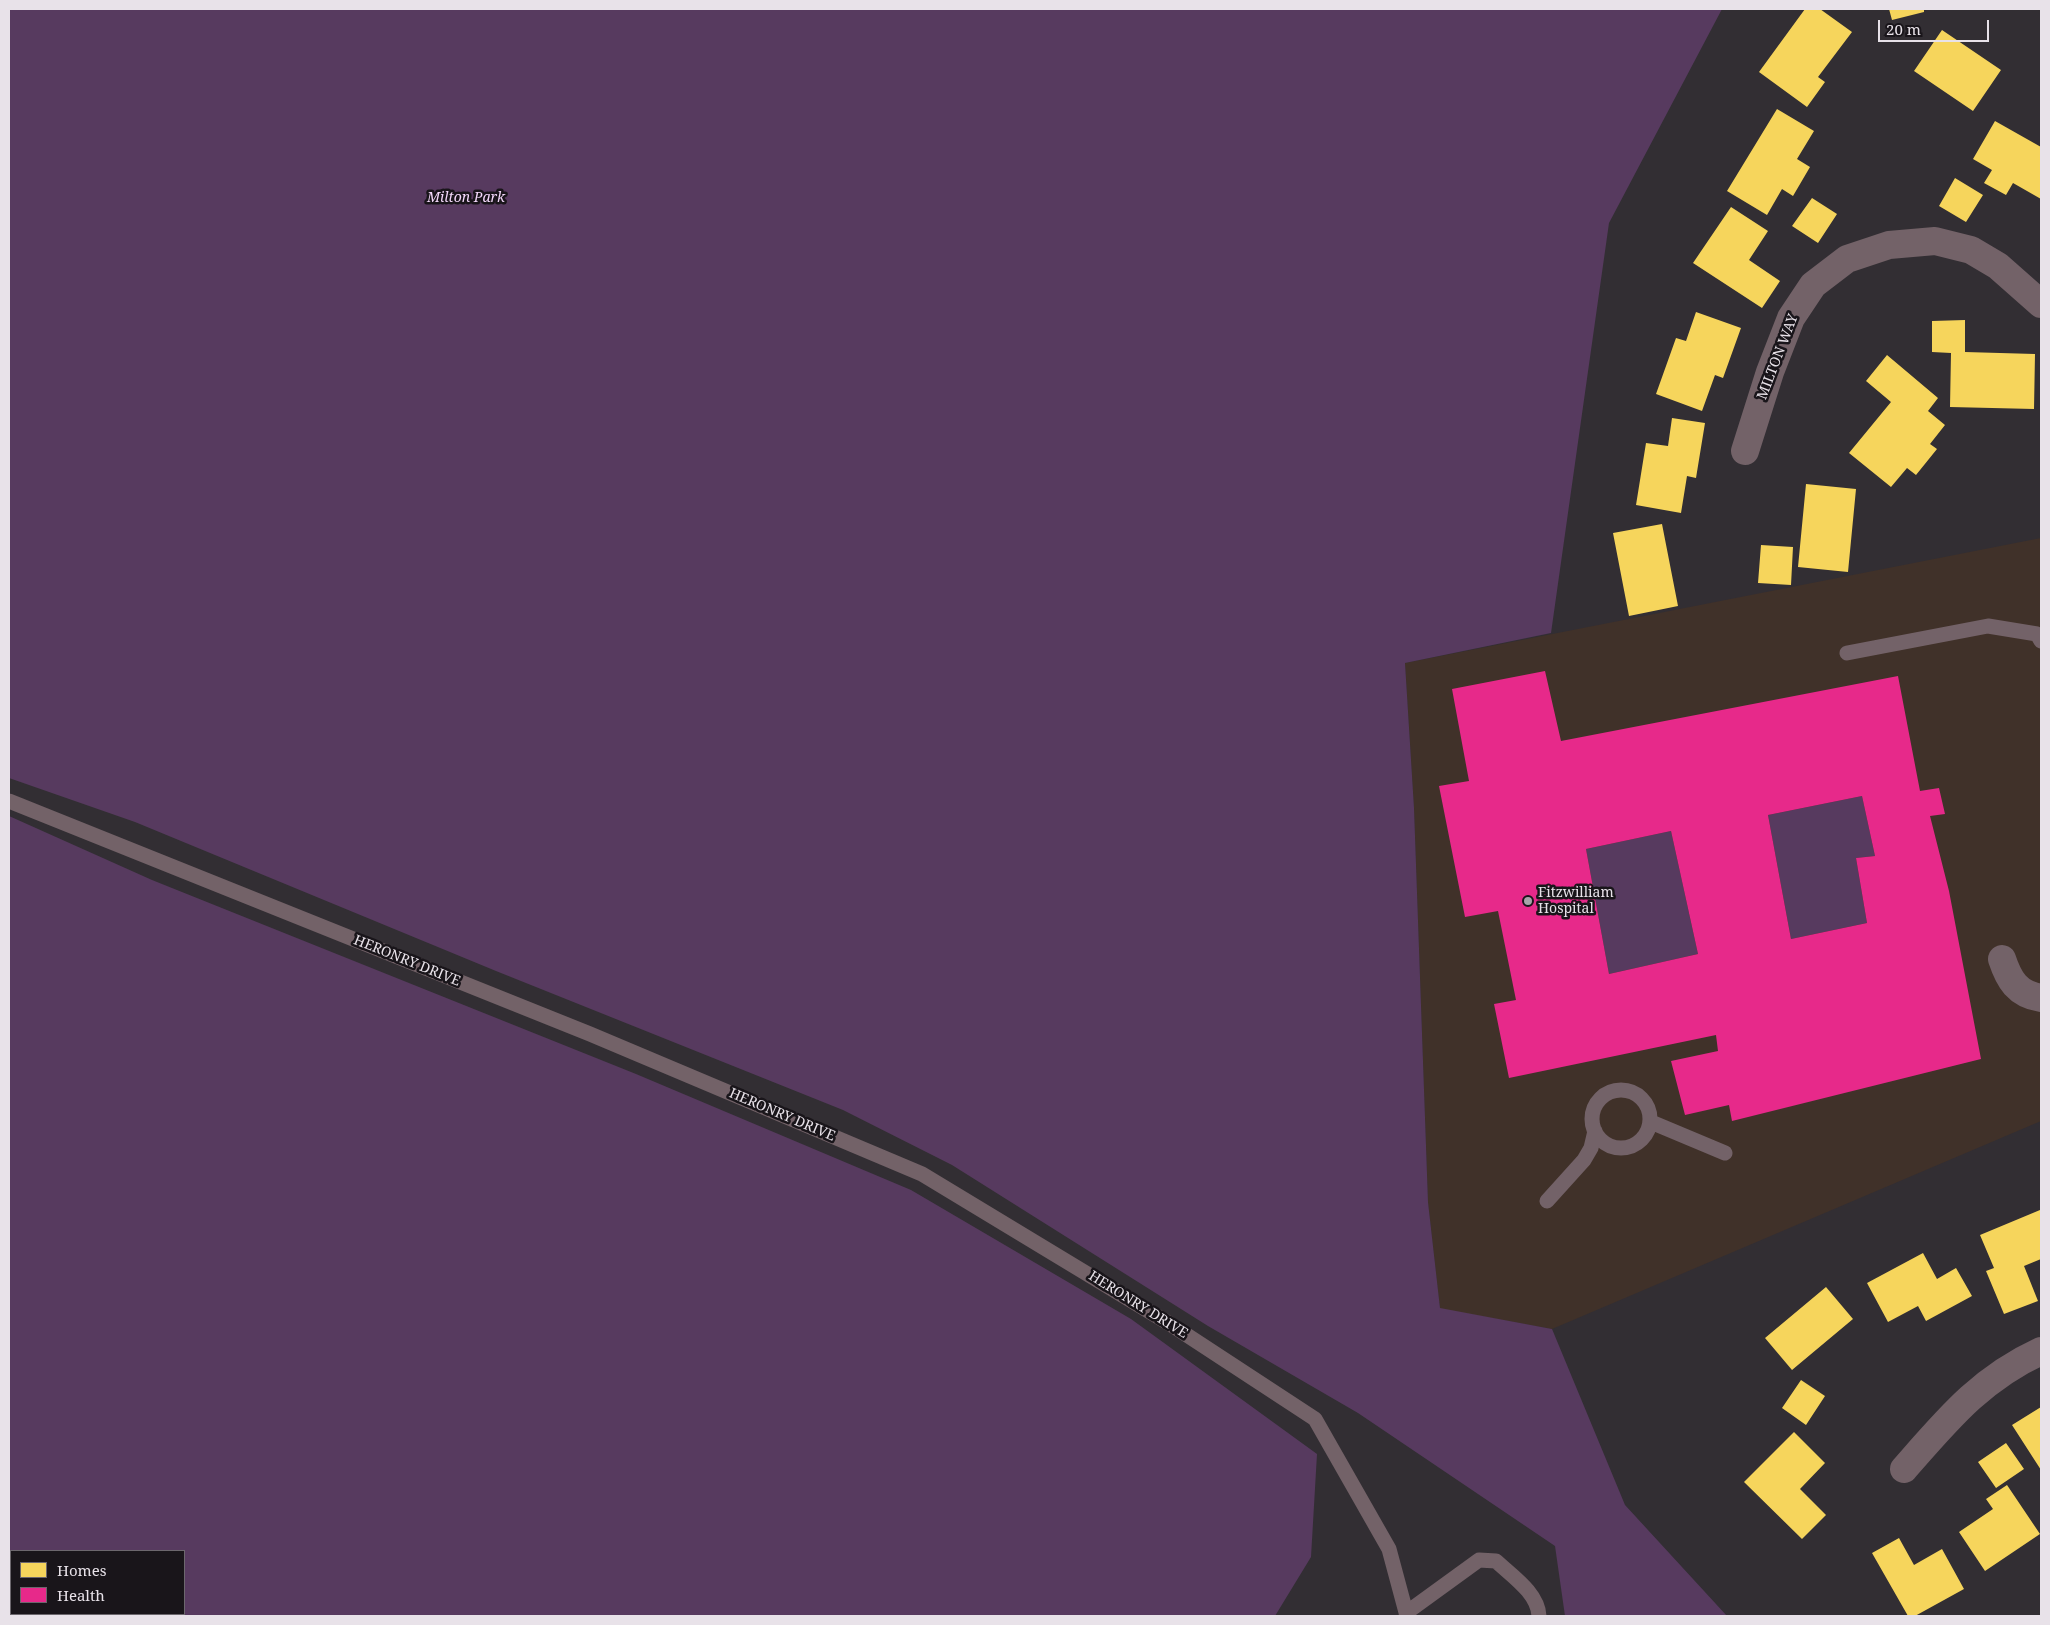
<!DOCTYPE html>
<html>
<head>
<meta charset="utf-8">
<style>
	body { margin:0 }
	#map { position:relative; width:2050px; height:1625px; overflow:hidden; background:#322e33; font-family:"Noto Serif",serif }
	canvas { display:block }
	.frame { position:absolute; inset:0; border:10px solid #e8e2e9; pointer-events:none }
	.legend { position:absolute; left:10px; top:1550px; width:175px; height:65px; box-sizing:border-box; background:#19151a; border:1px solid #6c676d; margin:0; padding:6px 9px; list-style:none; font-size:15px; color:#e8e2e9 }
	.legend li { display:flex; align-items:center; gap:10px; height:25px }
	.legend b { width:25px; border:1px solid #6c676d }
	.scale { position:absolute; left:1878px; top:20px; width:111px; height:22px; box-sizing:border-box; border:2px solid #e8e2e9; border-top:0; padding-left:6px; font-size:15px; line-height:18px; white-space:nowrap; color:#e8e2e9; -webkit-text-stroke:4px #19151a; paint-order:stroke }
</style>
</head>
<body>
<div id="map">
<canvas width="2050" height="1625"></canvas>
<div class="frame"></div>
<ul class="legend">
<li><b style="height:14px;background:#f6d55c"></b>Homes</li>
<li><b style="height:14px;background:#e7298a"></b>Health</li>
</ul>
<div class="scale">20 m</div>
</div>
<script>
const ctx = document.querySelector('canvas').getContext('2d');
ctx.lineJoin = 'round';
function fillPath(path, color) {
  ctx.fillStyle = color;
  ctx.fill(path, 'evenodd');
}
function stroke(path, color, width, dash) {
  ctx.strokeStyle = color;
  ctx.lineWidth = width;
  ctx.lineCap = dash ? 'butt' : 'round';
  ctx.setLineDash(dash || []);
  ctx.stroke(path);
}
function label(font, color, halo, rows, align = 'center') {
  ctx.font = font + ' "Noto Serif",serif';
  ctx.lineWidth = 5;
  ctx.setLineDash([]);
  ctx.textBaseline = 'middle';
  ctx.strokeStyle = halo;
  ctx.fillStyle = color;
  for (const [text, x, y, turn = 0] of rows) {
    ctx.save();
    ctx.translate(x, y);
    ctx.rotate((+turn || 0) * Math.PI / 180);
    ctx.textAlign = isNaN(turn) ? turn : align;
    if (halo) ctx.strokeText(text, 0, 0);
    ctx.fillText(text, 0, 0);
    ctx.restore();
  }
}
fillPath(new Path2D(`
	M2041 538V1121L1552 1329 1440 1309 1428 1202 1414 808 1405 663Z`), '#403129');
fillPath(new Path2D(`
	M9 9H1722L1609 223 1551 633 1405 663 1414 808 1428 1202 1440 1308 1552 1329 1625 1505 1727 1616H1565L1555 1546 1358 1413 1208 1326 952 1165 843 1110 496 971 135 822 9 778Z
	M1862 796 1875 856 1856 858 1867 923 1791 939 1768 815Z
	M9 816 152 880 636 1074 911 1190 1131 1319 1317 1454 1311 1557 1275 1616H9ZM184 1551V1614H11V1551Z
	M1671 831 1698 954 1609 974 1586 849Z`), '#573a5f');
fillPath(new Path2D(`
	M1805 9H1820L1852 32 1818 77 1825 82 1807 107 1759 72Z
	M1889 9H1924V12L1892 20Z
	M1942 30 2001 70 1973 111 1914 71Z
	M1777 109 1814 131 1797 159 1810 167 1793 196 1782 189 1767 215 1727 191Z
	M1995 121 2041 147V199L2013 183 2006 195 1984 183 1992 170 1973 159Z
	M1955 178 1983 195 1966 222 1939 206Z
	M1812 198 1837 214 1818 243 1792 226Z
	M1731 207 1768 231 1749 260 1780 281 1762 308 1693 263Z
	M1696 312 1741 328 1723 378 1715 375 1702 411 1656 394 1676 338 1686 341Z
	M1965 320V352L2035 354 2034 409 1950 407 1951 353 1932 352V321Z
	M1887 355 1938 398 1928 411 1945 425 1930 444 1937 449 1916 475 1907 468 1891 487 1849 453 1891 402 1866 381Z
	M1672 418 1705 423 1696 478 1687 476 1681 513 1636 505 1646 443 1668 446Z
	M1806 484 1856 489 1848 572 1798 567Z
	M1662 524 1678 606 1629 616 1613 533Z
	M1761 545 1793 547 1791 585 1758 583Z
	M2040 1210 2041 1259 2024 1266 2038 1301 2004 1314 1986 1271 1994 1268 1980 1235Z
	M1923 1253 1937 1279 1956 1268 1972 1296 1926 1321 1918 1306 1888 1322 1867 1283Z
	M1826 1287 1853 1319 1792 1370 1765 1338Z
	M1801 1380 1825 1396 1806 1425 1782 1408Z
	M2041 1407V1470L2012 1425Z
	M1794 1432 1825 1463 1800 1489 1826 1515 1802 1539 1744 1482Z
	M2006 1443 2024 1469 1996 1488 1978 1462Z
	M2007 1485 2040 1534 1985 1571 1959 1532 1993 1509 1986 1499Z
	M1899 1538 1914 1565 1942 1549 1964 1589 1915 1616H1908L1872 1553Z`), '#f6d55c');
fillPath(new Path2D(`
	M1545 671 1561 741 1898 676 1920 791 1939 788 1945 814 1930 816 1949 891 1981 1059 1732 1121 1729 1105 1685 1115 1671 1061 1718 1051 1716 1035 1509 1078 1494 1004 1516 1000 1498 911 1465 917 1439 786 1469 781 1452 689ZM1862 796 1875 856 1856 858 1867 923 1791 939 1768 815ZM1671 831 1698 954 1609 974 1586 849Z`), '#e7298a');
stroke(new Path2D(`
	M1847 653 1988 626 2037 634 2041 641
	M9 801 590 1034 922 1174 1170 1324 1315 1419 1389 1549 1407 1616
	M1592 1119a29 29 0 1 1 58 0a29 29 0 1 1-58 0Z
	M1651 1122 1725 1153
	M1547 1201 1584 1160 1591 1148 1595 1131
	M1406 1613 1479 1560 1496 1561C1512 1576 1538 1593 1539 1616`), '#736268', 15);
stroke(new Path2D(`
	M1745 451 1770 372 1791 318 1813 285 1847 259 1889 245 1935 241 1971 250 1998 266 2041 304
	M2002 959C2009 980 2017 994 2041 998
	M1904 1469C1947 1420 1980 1379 2041 1351`), '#736268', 28);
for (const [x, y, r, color] of [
	[1528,901,5,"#a8a3a9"]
]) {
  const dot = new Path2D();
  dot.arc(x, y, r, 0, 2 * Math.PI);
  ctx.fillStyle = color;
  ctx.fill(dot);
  stroke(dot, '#19151a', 2);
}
label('italic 14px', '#f4d8fb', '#19151a', [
	["Milton Park",466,198]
]);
label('14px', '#e8e2e9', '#19151a', [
	["MILTON WAY",1778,357,-69],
	["HERONRY DRIVE",407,961,22],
	["HERONRY DRIVE",782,1115,23],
	["HERONRY DRIVE",1138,1305,32]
]);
label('14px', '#e8e2e9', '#19151a', [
	["Fitzwilliam",1538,893],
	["Hospital",1538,909]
], 'left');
</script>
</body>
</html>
